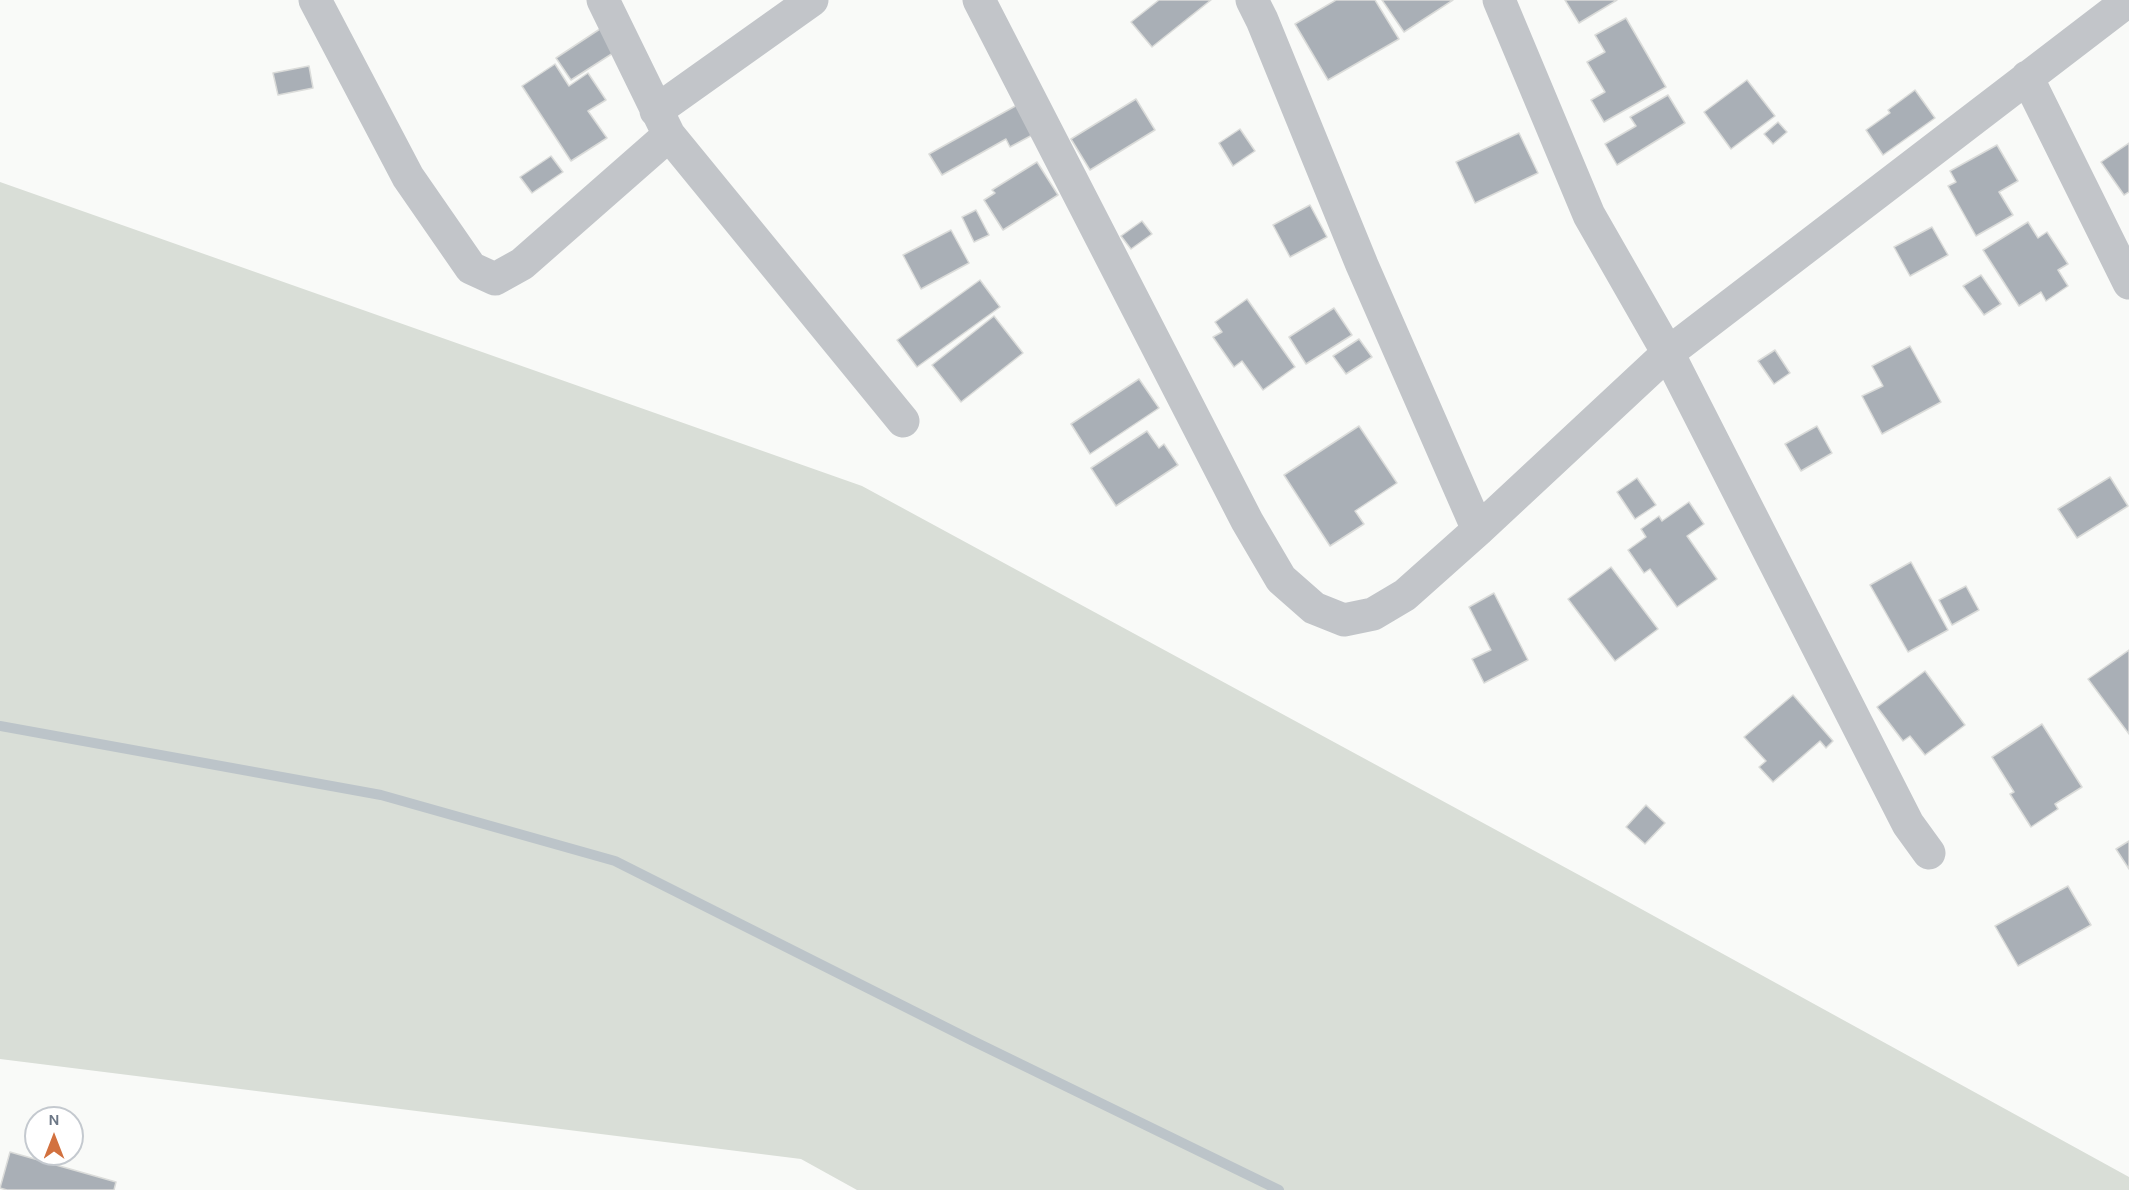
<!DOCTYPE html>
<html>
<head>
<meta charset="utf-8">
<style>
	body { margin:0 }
	#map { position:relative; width:2129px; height:1190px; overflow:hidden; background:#f9faf8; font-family:Karla,sans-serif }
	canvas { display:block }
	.north { position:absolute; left:24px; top:1106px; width:60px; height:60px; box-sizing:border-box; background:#fff; border:2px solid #c4c9cf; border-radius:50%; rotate:0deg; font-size:16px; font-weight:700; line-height:24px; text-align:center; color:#6c7786 }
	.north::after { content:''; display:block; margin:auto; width:21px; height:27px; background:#d2713f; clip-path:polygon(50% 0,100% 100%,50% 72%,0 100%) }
</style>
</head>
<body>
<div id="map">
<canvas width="2129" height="1190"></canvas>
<div class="north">N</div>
</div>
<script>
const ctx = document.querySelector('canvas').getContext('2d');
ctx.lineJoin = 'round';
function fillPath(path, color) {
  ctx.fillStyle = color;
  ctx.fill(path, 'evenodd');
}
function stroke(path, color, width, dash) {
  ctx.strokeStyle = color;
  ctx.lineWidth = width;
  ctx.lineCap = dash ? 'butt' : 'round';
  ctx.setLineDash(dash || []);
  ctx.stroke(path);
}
fillPath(new Path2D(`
	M0 182 862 486 1603 888 2129 1177V1190H857L801 1159 0 1059Z`), '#d9ded7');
stroke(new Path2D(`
	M0 726 381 795 615 861 971 1040 1279 1190`), '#bcc4c9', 10);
const building = new Path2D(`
	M1159 0H1211L1152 47 1131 22Z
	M1336 0H1375L1399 39 1328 80 1295 24Z
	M1382 0H1453L1404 32Z
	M1565 0H1617L1579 23Z
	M1626 18 1666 87 1604 122 1591 100 1605 92 1587 62 1605 52 1595 35Z
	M609 23 624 46 571 80 556 58Z
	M555 64 569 86 588 73 606 100 588 111 607 138 571 161 522 86Z
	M309 66 313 88 278 95 273 73Z
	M1747 80 1775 116 1731 149 1704 112Z
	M1915 90 1935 118 1883 155 1866 130 1890 113 1888 110Z
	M1668 95 1685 123 1617 165 1605 144 1636 126 1630 117Z
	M1136 99 1155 130 1090 170 1071 139Z
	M1019 104 1036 133 1010 147 1006 139 942 175 929 154Z
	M1778 122 1787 132 1773 144 1764 134Z
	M1240 129 1255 151 1233 166 1219 143Z
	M1519 133 1538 173 1475 203 1456 162Z
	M2129 143V192L2124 195 2101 162Z
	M1997 145 2018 181 1999 192 2013 215 1976 236 1948 186 1956 182 1950 171Z
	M551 156 563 172 532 193 520 177Z
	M1037 162 1058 195 1003 230 984 200 995 193 992 190Z
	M1310 205 1327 237 1290 257 1273 225Z
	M976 210 989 235 974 242 962 217Z
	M1142 221 1152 234 1131 249 1121 236Z
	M2028 222 2038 238 2047 232 2068 264 2058 270 2068 286 2046 301 2041 292 2019 306 1983 250Z
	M1932 227 1948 255 1910 276 1894 247Z
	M951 230 969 263 921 289 903 255Z
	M1981 275 2001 304 1984 315 1963 286Z
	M980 280 1000 307 917 367 897 340Z
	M1247 299 1295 367 1263 390 1242 361 1234 367 1213 337 1222 332 1215 322Z
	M1334 308 1352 335 1306 364 1289 337Z
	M994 316 1023 353 961 402 932 365Z
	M1359 339 1372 357 1346 374 1333 356Z
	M1910 346 1941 402 1882 434 1862 396 1883 386 1872 366Z
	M1775 350 1790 373 1774 384 1758 361Z
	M1139 379 1159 408 1090 454 1071 424Z
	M1359 426 1397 483 1355 511 1364 524 1330 546 1284 475Z
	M1817 426 1832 453 1801 471 1785 444Z
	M1147 431 1159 448 1164 444 1178 465 1116 506 1091 468Z
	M2110 477 2128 506 2077 538 2058 509Z
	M1637 478 1656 505 1635 519 1617 492Z
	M1689 502 1704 524 1687 536 1717 579 1677 607 1650 569 1644 573 1628 550 1646 537 1641 529 1659 516 1662 521Z
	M1911 562 1948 630 1908 652 1870 585Z
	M1611 567 1658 629 1615 661 1568 599Z
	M1966 586 1979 610 1952 625 1939 600Z
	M1494 593 1528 660 1484 683 1472 659 1491 650 1469 607Z
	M2129 650V734L2088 679Z
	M1925 671 1965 725 1925 755 1910 736 1903 741 1877 707Z
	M1793 695 1833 741 1826 748 1820 741 1773 782 1759 767 1766 761 1744 737Z
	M2042 724 2082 787 2055 804 2058 809 2031 827 2010 794 2014 792 1992 757Z
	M1646 805 1665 823 1645 844 1626 827Z
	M2129 841V869L2116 849Z
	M2068 886 2091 925 2018 966 1995 926Z
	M10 1152 116 1182 114 1190H7L0 1188Z`);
fillPath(building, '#a9afb6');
stroke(building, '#dbdcda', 1.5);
stroke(new Path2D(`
	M315 0 408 177 471 268 495 279 522 264 669 135
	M603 0 669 135 903 421
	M979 0 1247 521 1281 579 1314 608 1344 620 1373 614 1405 595 1478 530 1668 353 2129 0
	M1252 0 1262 20 1362 265 1478 530
	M1499 0 1589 215 1668 353 1908 824 1929 853
	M2027 77 2129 283
	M656 111 812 0`), '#c2c5c9', 33);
</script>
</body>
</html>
